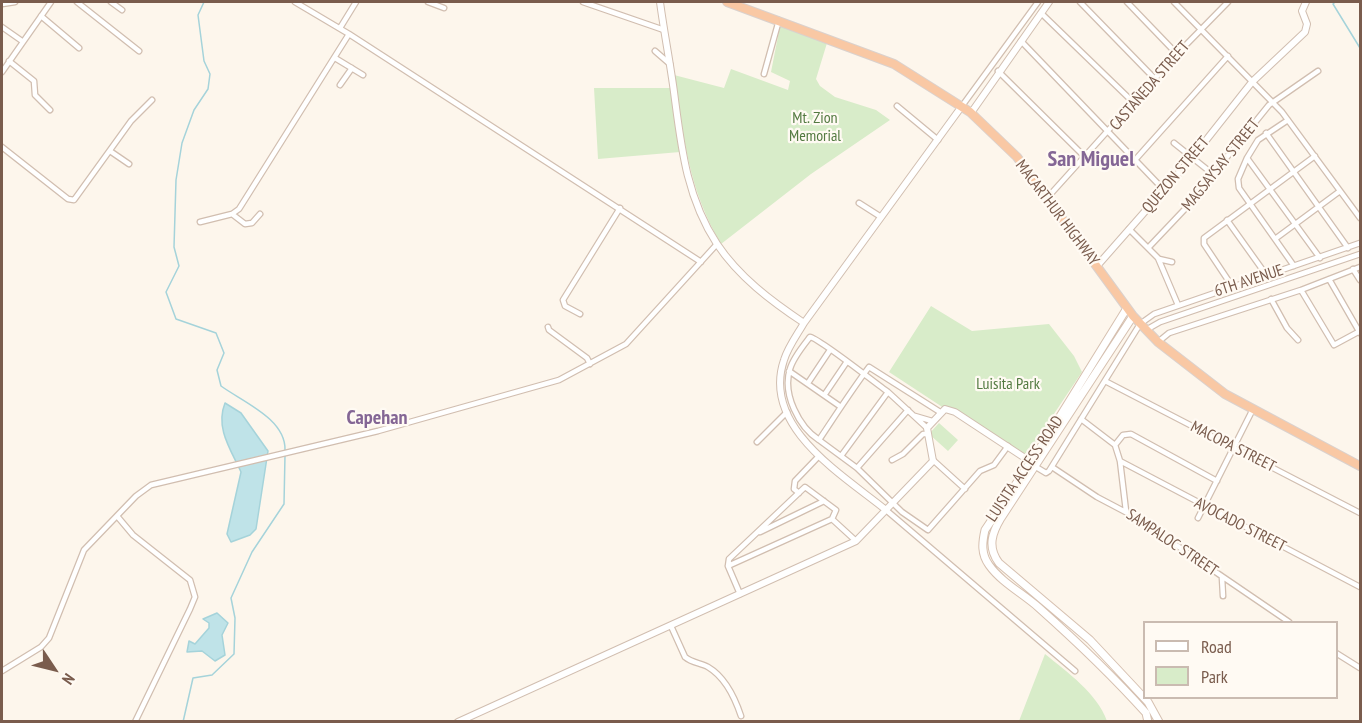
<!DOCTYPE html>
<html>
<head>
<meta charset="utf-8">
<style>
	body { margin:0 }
	#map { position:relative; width:1362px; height:723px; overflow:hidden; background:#fdf6ec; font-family:"PT Sans Narrow",sans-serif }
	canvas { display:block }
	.frame { position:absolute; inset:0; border:3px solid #7a5c4d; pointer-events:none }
	.legend { position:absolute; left:1143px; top:621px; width:195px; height:78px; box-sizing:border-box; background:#fffaf3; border:2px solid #cabbb1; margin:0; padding:8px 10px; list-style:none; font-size:18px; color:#7a5c4d }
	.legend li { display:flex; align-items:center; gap:12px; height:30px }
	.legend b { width:30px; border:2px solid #cabbb1 }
	.north { position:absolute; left:24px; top:639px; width:60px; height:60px; -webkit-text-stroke:4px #fffaf3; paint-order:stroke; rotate:125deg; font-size:16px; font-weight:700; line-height:24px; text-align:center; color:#7a5c4d }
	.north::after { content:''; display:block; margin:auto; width:21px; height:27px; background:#7a5c4d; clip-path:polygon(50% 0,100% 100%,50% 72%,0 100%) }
</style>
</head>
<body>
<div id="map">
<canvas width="1362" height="723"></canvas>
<div class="frame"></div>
<ul class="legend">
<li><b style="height:8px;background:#fff"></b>Road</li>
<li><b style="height:16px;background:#d8ecc9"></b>Park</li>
</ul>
<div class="north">N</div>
</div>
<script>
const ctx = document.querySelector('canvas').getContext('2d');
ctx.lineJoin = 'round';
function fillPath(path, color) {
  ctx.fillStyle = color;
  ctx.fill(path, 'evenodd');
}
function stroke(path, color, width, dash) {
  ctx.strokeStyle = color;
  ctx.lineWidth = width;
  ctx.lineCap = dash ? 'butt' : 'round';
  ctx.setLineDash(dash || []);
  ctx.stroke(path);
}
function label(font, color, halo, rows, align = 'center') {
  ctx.font = font + ' "PT Sans Narrow",sans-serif';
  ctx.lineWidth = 4.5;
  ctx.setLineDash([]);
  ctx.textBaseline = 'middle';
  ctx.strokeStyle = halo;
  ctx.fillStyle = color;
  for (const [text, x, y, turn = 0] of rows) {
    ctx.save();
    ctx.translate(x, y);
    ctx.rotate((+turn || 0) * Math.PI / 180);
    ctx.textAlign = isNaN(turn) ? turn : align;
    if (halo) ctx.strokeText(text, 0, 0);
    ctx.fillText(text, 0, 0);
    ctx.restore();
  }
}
fillPath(new Path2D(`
	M780 26 827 43 816 79 820 86 835 97 876 110 890 120 811 174 721 244C688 188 684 138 674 75L724 88 731 69 788 90 790 81 771 72Z
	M594 88H671L680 152 598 159Z
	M931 306 972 331 1049 324 1074 356 1082 372 1023 460 889 372Z
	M939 423 958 440 948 451 929 434Z
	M1045 654C1068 673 1097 693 1107 721H1019Z`), '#d8ecc9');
const water = new Path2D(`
	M225 403 241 413 268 451 256 529 250 535 231 542 227 534 241 472C231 450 215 428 225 403Z
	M217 613 228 623 222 635 225 655 215 661 202 651 187 652 189 641 195 644 209 628V623L203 619Z`);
fillPath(water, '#bfe3e8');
stroke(water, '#a5d3da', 1.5);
stroke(new Path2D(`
	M204 2 198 15 204 61 210 74 208 89 194 110 182 143 176 180 174 247 179 266 166 292 176 319 216 333 224 353 217 370 221 386C243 402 286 419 285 450
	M1335 2 1333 4 1360 48
	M183 722 193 678 212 675 234 654 235 618 231 598 252 552 284 504 285 455`), '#a5d3da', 1.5);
const minor = new Path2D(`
	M77 2 139 51
	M111 2 122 10
	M428 2 444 8
	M583 2 664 30
	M1080 2 1155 79
	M1127 2 1177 54
	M1174 2 1282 112 1360 218
	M2 4 15 2
	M1041 13 1134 103
	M41 16 79 48
	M2 27 22 41
	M340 28 356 2
	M349 34 701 262
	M1021 41 1164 190
	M655 51 670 64
	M335 58 363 75
	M9 61 34 81 35 95 50 110
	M998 71 1086 158
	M2 72 51 2
	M764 74 779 20
	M340 85 352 68
	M897 106 938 140
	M962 106 1038 2
	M1288 120 1258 140 1247 158 1320 258
	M1266 133 1348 248
	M1174 143 1214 175
	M2 147 68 199 74 200 131 121 152 100
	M110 151 129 164
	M1247 158 1238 179 1239 188 1294 266
	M1135 160 1228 56
	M1048 197 1177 54 1228 2
	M859 203 881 217
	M232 214 245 224 252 223 260 214
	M1227 220 1267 276
	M200 222 232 214 239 209 349 34 295 2
	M1129 229 1148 248 1184 210 1269 105 1318 71
	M1275 239 1340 191
	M1148 248 1158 258 1178 305
	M1159 259 1172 262
	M1353 269 1360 280
	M1329 279 1360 333
	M1232 286 1204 244V238L1315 156
	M1301 290 1334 345 1360 331
	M1271 299 1287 328 1298 340
	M580 314 565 306 563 300 620 208
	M548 327 549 330 587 358 590 364
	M1146 330 1160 322 1360 254
	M1158 342 1169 333 1301 290 1360 267
	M789 371 841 407
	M1105 381 1360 513
	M808 383 830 350
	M888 392 927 428
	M825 394 846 363
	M915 416 932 421
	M1081 419 1115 445 1120 461 1126 511
	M819 440 857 468 902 512 928 530 980 471 994 465 1008 446
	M757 442 787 412
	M1115 445 1123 435 1131 434 1217 481
	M841 456 888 392C875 383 819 338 810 337 803 346 793 358 790 369 782 394 799 427 819 440 835 416 851 391 869 367L940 412
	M892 460 903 454 923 434H927
	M933 460 965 489
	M1120 461 1360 587
	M1036 467 1046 473 1049 471 1140 324 1154 314 1360 243
	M1052 467 1097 497 1135 517 1289 622
	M857 468 908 410
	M799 493 794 489 795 481 819 456
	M886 510 1075 671
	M117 516 133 535 190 580 195 597 190 609 135 722
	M1198 518 1253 409
	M832 519 856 541
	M760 532 824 501
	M728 566 832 519 836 510 805 487 729 559 728 566 740 594
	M1222 578 1223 596
	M671 626 685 657C692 663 701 663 708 667 725 677 735 698 741 716
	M1336 653 1360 668
	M2 671 41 647 49 638 84 550 136 496 151 485 378 431 559 380 626 344 717 244`);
const tertiary = new Path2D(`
	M660 2C664 32 670 62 674 92 681 145 686 197 717 244 739 277 771 301 804 323
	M971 113 1049 2
	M1097 266 1192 158 1252 82 1305 32 1307 24 1302 11 1306 2
	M886 510C843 475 761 427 784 360 788 347 797 335 804 323L962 106
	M458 722 856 541 933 461 927 428 945 409 955 412 1034 464`);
const secondary = new Path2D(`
	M1127 308 1044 442 985 530C982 543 981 554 989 565 1001 582 1022 593 1038 607 1075 640 1112 675 1146 713L1148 722
	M1133 316 1001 518C992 533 987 547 999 563L1090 640 1148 702 1159 722`);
const trunk = new Path2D(`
	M727 2 894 64 970 112 1017 157 1133 316 1158 342 1225 394 1360 466`);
stroke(minor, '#d1beb0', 7);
stroke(tertiary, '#d1beb0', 8);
stroke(secondary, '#d6c0b0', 9);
stroke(trunk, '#dad1cd', 10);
stroke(minor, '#fff', 4.5);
stroke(tertiary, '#fff', 6);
stroke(secondary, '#fff', 7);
stroke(trunk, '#f9c8a4', 8);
label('16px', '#7a5c4d', '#fffaf3', [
	["CASTAÑEDA STREET",1150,86,-49],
	["MAGSAYSAY STREET",1221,165,-51],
	["QUEZON STREET",1176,175,-50],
	["MACARTHUR HIGHWAY",1057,213,53],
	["6TH AVENUE",1249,281,-18],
	["MACOPA STREET",1233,447,27],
	["LUISITA ACCESS ROAD",1025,469,-56],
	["AVOCADO STREET",1240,525,27],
	["SAMPALOC STREET",1172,543,34]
]);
label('16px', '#537a41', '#fffaf3', [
	["Mt. Zion",815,118],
	["Memorial",815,136],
	["Luisita Park",1008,384]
]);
label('bold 20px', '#846695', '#fffaf3', [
	["Capehan",377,418]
]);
label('bold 22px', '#846695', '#fffaf3', [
	["San Miguel",1091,160]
]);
</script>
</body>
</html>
